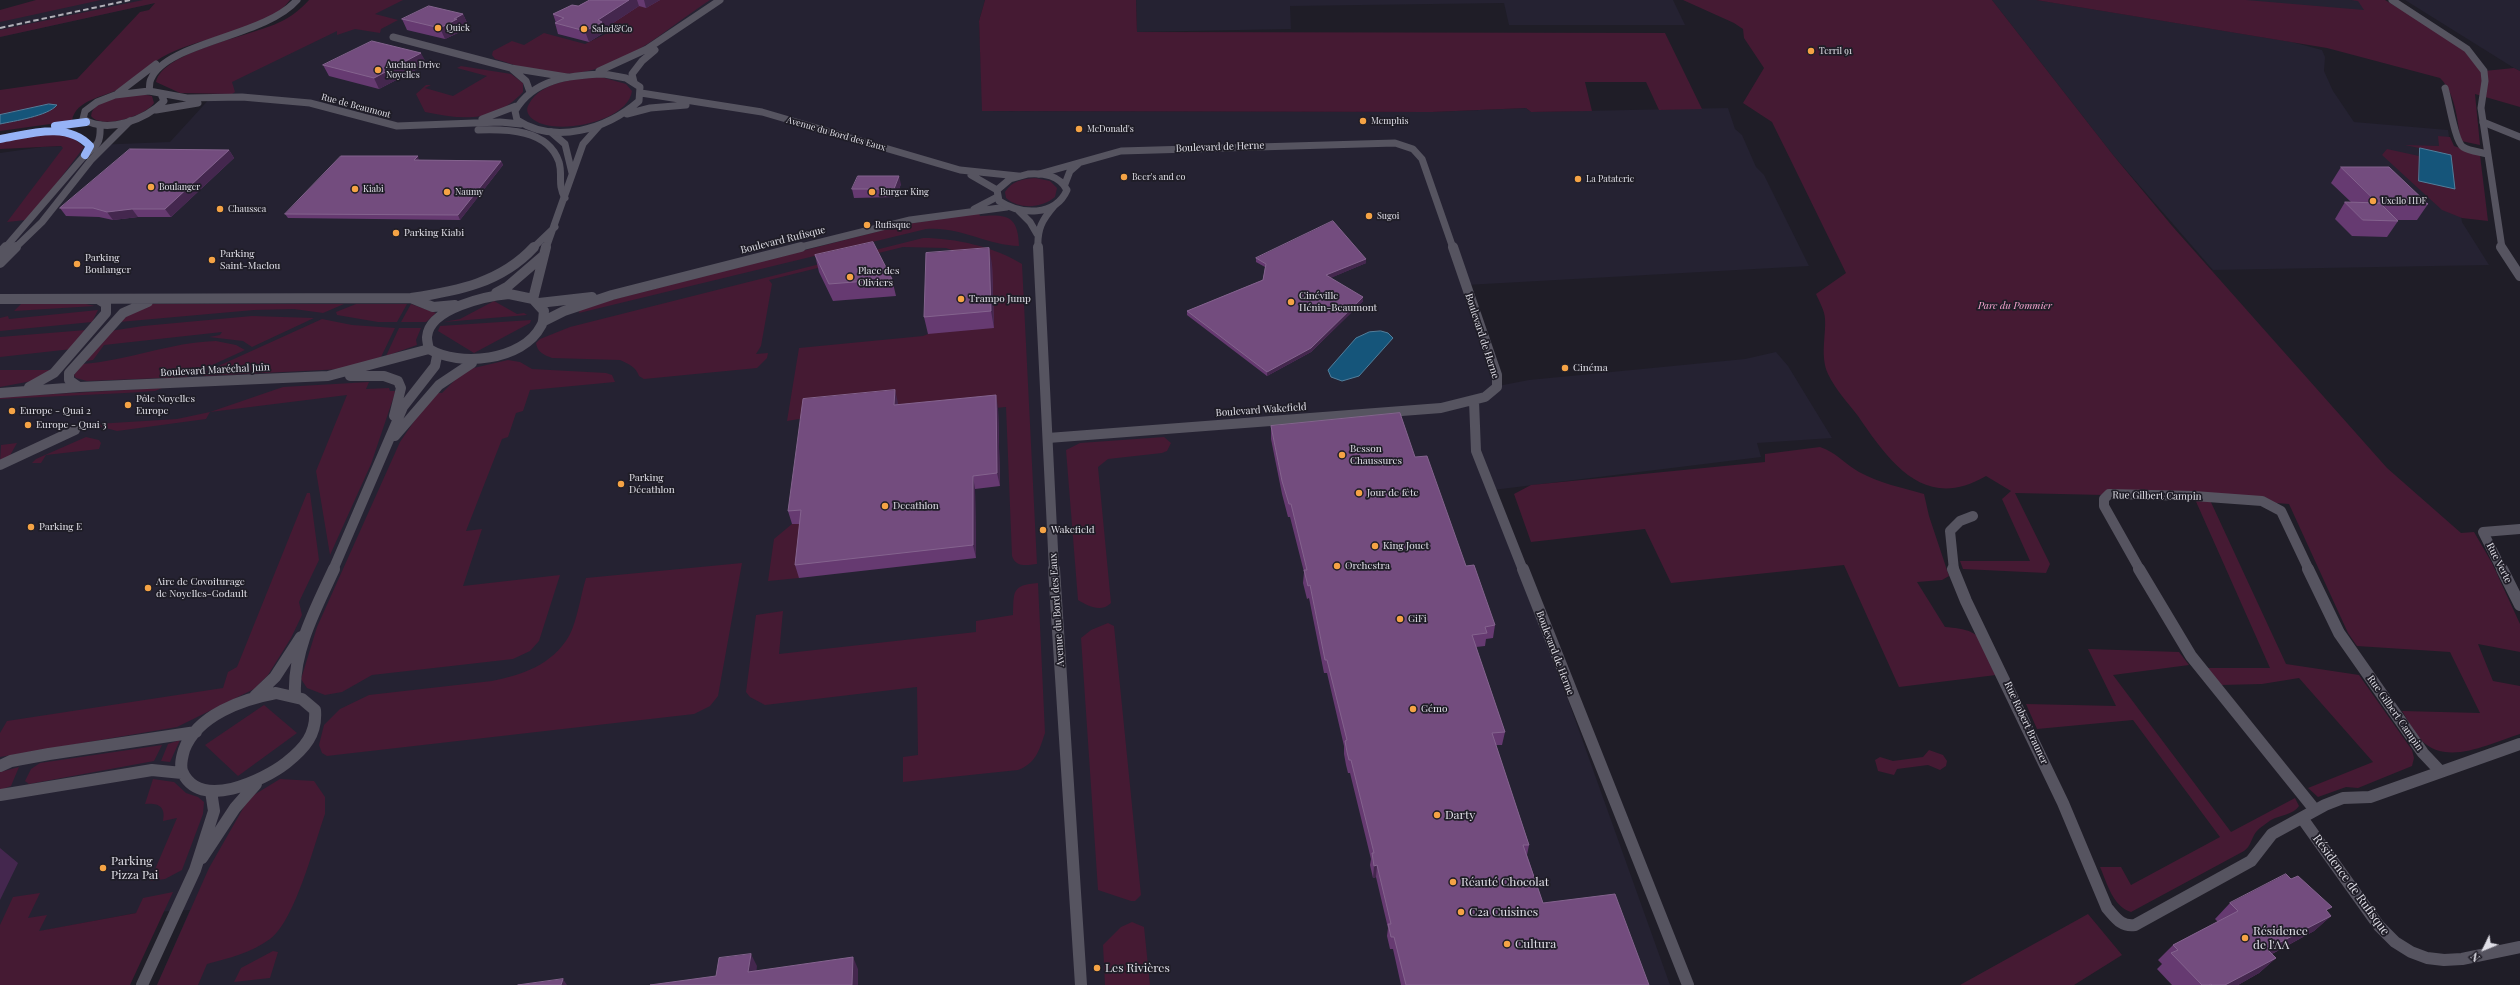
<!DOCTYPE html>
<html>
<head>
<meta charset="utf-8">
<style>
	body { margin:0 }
	#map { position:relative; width:2520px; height:985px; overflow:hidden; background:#1f1d27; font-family:"Playfair Display",serif }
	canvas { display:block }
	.north { position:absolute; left:2464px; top:929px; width:40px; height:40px; -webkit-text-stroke:3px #1f1d27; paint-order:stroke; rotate:227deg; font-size:11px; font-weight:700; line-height:16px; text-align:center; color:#e0dfe7 }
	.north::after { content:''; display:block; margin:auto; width:14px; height:18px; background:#e0dfe7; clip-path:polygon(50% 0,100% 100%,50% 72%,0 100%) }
</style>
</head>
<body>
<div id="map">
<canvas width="2520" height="985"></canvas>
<div class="north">N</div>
</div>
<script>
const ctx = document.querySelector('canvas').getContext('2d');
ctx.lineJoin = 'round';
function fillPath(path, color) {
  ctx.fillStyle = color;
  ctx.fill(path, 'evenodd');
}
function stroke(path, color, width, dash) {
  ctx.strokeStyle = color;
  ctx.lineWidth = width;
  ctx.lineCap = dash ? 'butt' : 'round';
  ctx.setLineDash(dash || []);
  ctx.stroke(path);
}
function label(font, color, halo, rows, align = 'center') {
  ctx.font = font + ' "Playfair Display",serif';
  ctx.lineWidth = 3.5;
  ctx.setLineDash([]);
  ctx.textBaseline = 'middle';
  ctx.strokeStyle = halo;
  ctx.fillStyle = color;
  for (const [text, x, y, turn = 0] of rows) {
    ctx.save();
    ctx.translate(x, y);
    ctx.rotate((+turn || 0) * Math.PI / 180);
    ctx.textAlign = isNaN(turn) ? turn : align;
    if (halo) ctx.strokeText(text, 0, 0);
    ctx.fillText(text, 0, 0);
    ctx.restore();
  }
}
fillPath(new Path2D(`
	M84 0H169L0 37V18Z
	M400 0H985L979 21 983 111 1432 112 1526 108 1531 112 1728 108 1735 129 1742 135 1756 167 1764 175 1809 266 1466 285 1498 386 1529 380 1745 359 1776 352 1788 366 1832 438 1757 443 1761 457 1493 490 1670 985H157L190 910 136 913 0 939V153L42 147 170 142 223 84Z
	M1136 0H1673L1685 25H1509L1504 3 1290 6 1291 29 1137 32Z
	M1992 0H2037L2292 42 2322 50 2325 57 2324 71 2333 91 2354 122 2448 130 2462 222 2489 265 2213 270 2113 155Z
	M2224 0H2363L2379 17Z
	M2405 0H2520V71L2514 68Z`), '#252232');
fillPath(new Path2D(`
	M36 0H101L0 22V10Z
	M143 0H290C269 30 201 37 168 54 150 63 137 77 121 88 106 97 75 99 72 121L0 131V90L77 79 140 12 149 10 155 3 0 37V30Z
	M309 0H403L375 14 398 20 381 29 380 33 355 29 337 35V31L232 82 235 92 232 94 180 93 156 82C163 51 252 36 280 22 291 17 301 9 309 0Z
	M660 0H710C664 30 619 75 560 74 538 74 516 65 495 59L492 55 493 51 512 41 524 45 544 33 585 44 622 26 613 23 638 6Z
	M985 0H1136L1137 32 1665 33 1702 109 1659 110 1646 82H1585L1592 111 1531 112 1526 108 1432 112 982 111 979 21Z
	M1683 0H1992L2113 155 2173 227 2387 468 2461 533 2474 532 2492 563 2520 624V652L2478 644 2493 681 2520 686V734C2490 743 2447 767 2421 740 2413 732 2408 720 2402 711L2480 713 2450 652 2357 646 2348 633 2289 504 2209 498 2286 664 2359 675 2412 750 2414 758 2412 766 2358 788 2346 787 2318 797 2308 788 2373 762 2299 678 2262 684 2221 685 2206 668H2270L2194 497 2015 493 2050 564 2046 573 1963 569 1960 561H2030L2002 499 2011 491 1986 476C1925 512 1890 463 1858 416 1848 403 1835 389 1828 374 1820 356 1826 337 1825 319 1825 311 1819 301 1816 294L1846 273 1772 122 1743 103 1764 68 1744 38 1743 29 1734 23Z
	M2036 0H2246L2364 10 2358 1 2351 0H2385L2467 49 2484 71 2514 68 2520 71V107L2475 94 2480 145 2461 141C2457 120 2456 94 2440 78L2327 48Z
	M461 66 511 74 523 83V92C494 123 463 120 425 112L416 94 426 85H431L425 88 453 96 487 76 457 68Z
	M601 77 626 84 632 91C628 122 556 136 534 120 528 116 525 110 529 104 541 81 578 78 601 77Z
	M142 94 152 96 154 103C145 116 102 130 91 116 93 97 127 96 142 94Z
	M41 134 70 135 84 147 32 216 26 220 7 222 63 148 61 146 0 149V140Z
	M2438 136 2450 137 2454 146 2480 155 2488 221 2462 218 2442 210 2382 155 2387 149 2419 156V181L2454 188 2451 155 2405 145 2439 146Z
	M1035 178 1050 181 1057 188 1055 197C1042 208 1020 210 1006 198L1005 192C1012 181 1022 179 1035 178Z
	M979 213 980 216C1008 214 1018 216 1019 246 987 245 959 226 926 229L579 313 580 308 907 224Z
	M923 238C955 238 995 247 1022 264L1037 564C1027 565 1016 568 1012 556L1006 407 897 417V403L787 421 799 348 923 336 928 334 992 264 946 248 903 247 769 280 772 284 761 346 756 354 768 353 767 358 757 368 644 379 639 376C636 367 629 364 620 360L552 358C544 355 537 352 536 343L540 339 570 327Z
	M494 301 517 314 524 313 527 315 444 322 460 319Z
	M21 304H86L95 306 14 311Z
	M151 304H344L323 313 294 309 254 310 119 322 123 316Z
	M356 304H407L397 322H378L337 315 336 312Z
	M411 304 436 313 426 322H401Z
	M98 310 92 322 0 331V318L8 316 9 319Z
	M252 316 314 318 252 347 243 341 209 337 220 335 222 332 104 345 93 360 85 361 110 331 143 326Z
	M322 319 352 325 395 328 381 357 343 369 203 376V373Z
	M531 320 530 323 474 353 438 331 440 326Z
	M399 328H421L416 340 417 345 386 356Z
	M86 330 72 349 0 357V337Z
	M216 341 236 345 245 350 186 377 87 381 76 378 74 375 82 364C127 361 171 342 216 341Z
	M508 360 520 362 532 369 606 373 612 375 615 382 530 390 523 411 516 413 508 437 502 439 466 531 482 529 463 586 560 575 539 641 530 651 513 659 372 675 342 692 325 695 307 688 301 679 317 627 400 442 421 411 438 393H442L465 370Z
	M0 370H50L32 381 0 387Z
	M369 382 366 389 389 388 390 391H395L394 396 371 464 330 555 316 471 347 395 210 412 206 419 117 431 102 427H89L96 424 177 419 210 412 283 387Z
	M162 388 155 391 125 393 0 399V397Z
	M86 437 99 440 101 443 99 449 46 455 41 463H32L36 459Z
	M1164 437 1171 443 1167 451 1162 453 1108 459 1098 467 1111 603C1101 613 1088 606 1078 600L1066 450 1080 443Z
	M17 443 8 459 0 463 1 445Z
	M1820 447C1836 452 1845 464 1859 472 1879 483 1903 488 1924 494L1929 516 1949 576 1942 580 1917 582 1945 627C1986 630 1980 640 1996 675L1899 687 1844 565 1671 583 1645 529 1531 542 1514 494 1531 485 1765 462V454Z
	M307 493H310L319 560 299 602 302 615 291 638 268 675 254 689 177 727 0 757V733L7 721 223 688 228 672 237 667Z
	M806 523 799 578 768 581 774 539 792 524Z
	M742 563 718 696 710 706 694 714 344 754 327 756 322 753 319 745 324 725 340 709 369 695 492 681C522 675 552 665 569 636 577 622 581 594 586 578Z
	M1038 583 1045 733C1039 751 1036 763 1018 770L903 782V757L918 755 917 687 765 705 750 697 746 692 756 615 783 611 779 654 976 632V621L1013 615C1014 592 1011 585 1038 583Z
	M1108 623 1114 626 1141 895 1135 901H1131L1098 890 1081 638 1091 630Z
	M2088 649 2179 652 2189 665 2113 675 2231 832 2295 798 2299 806C2293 815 2280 815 2271 820 2266 824 2260 827 2256 832 2251 839 2251 846 2244 851L2131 912C2113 907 2107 883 2100 867H2121L2131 885 2220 837 2133 720 2037 729 2026 704 2116 706Z
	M264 705 297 733 238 776 205 745Z
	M180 740 170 762 161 761 168 744Z
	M162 745 154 761 29 784 25 781 31 769 40 763Z
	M1929 750 1943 755 1947 761 1946 766 1940 770 1928 765 1897 769 1894 775 1878 771 1875 760 1880 757 1893 761 1923 757Z
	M19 767 11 786 0 790V772Z
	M153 779 174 782 186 793 198 797 204 802 203 814 182 870 165 879 150 881 177 818 163 821C166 806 158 803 145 804Z
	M280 779 314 781 325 797V814C314 845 295 921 270 939 251 953 229 958 207 964L198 985H157L209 868 249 798Z
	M173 892 130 985H0V925L13 897 40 893 28 918 47 915 39 931 136 913 143 898Z
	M2088 914 2122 955 2074 985H1960Z
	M1132 922 1144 927 1150 985H1105L1103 945 1121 927Z
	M273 951 278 952 270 978 234 982 241 968Z`), '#451a33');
const water = new Path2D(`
	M49 104 57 105C48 116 14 121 0 124V115Z
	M2420 148 2451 155 2455 189 2419 181Z
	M1381 331 1388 333 1393 338 1359 376 1342 381 1331 377 1328 370 1356 338 1369 332Z`);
fillPath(water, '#15557a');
stroke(water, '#527e9b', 1);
stroke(new Path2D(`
	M393 37 511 68 567 77
	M512 69 526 81 530 92
	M2445 88C2449 101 2455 142 2463 147 2469 151 2480 152 2487 154
	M2483 122 2520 137
	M551 132 565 144 572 173
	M1039 174 1121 151 1395 143 1413 149 1422 159 1453 248
	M1065 184 1070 171 1078 164
	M974 209 997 197
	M5 248 85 155C98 145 101 142 100 125
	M15 248 42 222 91 160 130 121
	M533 248 555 227
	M546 248 583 144 599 126
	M797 248 910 220 1007 207`), '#565460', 7);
stroke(new Path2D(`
	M0 254 6 247
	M0 263 16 247
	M496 293 507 287 543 256
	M509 294 533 299 544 311C543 316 544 322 541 326 523 361 459 367 429 349 428 345 427 340 427 337 429 308 487 296 509 294Z
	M411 298 433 307 455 305
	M0 299 411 298C457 291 501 283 534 247
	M533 299 546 247
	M539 303 592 297
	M544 321 564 311 612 295 801 247
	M350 376H384L398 381 401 388 394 416
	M29 387 54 373 106 313V304L98 299
	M79 387 69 380V373L123 313 148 302
	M0 393 79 387 328 376 429 349
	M1474 401 1476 451 1523 570
	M395 436 439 385 472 363
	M1048 438 1441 408 1485 397 1497 387V375L1453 247
	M0 465 75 430
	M333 570 403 407 435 366 437 356
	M1954 570 1950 531 1960 521 1973 516
	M2140 570 2104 506V499L2109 494 2194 496 2262 501 2281 511 2309 570
	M2502 570 2483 532 2520 529`), '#565460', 10);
stroke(new Path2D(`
	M1523 569 1688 985
	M1953 569 1966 601 2063 803 2107 908C2116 918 2121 927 2135 925L2251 861 2272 834 2325 805 2343 798 2370 797 2520 744
	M2139 569 2191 656 2315 810
	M2308 569 2339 633 2423 753 2440 771
	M2502 569 2520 605
	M276 693 302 699 315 710C317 734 305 748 286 763 264 780 199 812 182 771 180 764 182 757 184 750 197 715 243 699 276 693Z
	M295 694C293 650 316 608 334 569
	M255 696 275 677 301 637
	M0 766 11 761 49 754 196 732
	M0 795 152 770 182 773
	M2302 818 2379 926 2395 942 2411 952 2427 958 2444 960 2462 959 2520 947
	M202 858 235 808 256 784
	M142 985 195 870 214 811 211 791`), '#565460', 12);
stroke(new Path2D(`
	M2392 0 2467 49 2484 71 2485 81 2481 108 2502 248
	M599 71 647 49 720 0
	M604 74 626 78 640 87 639 101C607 129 555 145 517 120L515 111C533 79 570 75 604 74Z
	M634 82 632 74 642 61 655 50
	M149 91C150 87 149 82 151 79 166 42 265 37 297 0
	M118 93 156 64
	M641 93 762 112 960 170 1018 176
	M161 94 164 101C145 120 108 134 83 119L85 111 97 102 115 95 149 91 187 98 242 97 310 103 397 126 500 122 521 124
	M156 110 198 103
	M627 114 650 108 686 105
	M482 119 516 106
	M478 130C506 129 548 129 559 162 563 176 557 184 565 198
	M1028 174C1044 173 1059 175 1067 190 1055 217 1021 215 999 201L997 190 1010 179Z
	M971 175 997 190
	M1018 210 1030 222 1037 234
	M1038 248C1037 229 1042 220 1054 206`), '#565460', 7);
stroke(new Path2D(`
	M1038 247 1054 570
	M2501 247 2520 276`), '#565460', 10);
stroke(new Path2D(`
	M1054 569 1081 985`), '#565460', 12);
stroke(new Path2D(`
	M55 126 86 122
	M0 139C29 134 67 121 90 146L85 155`), '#96b3f6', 8);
stroke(new Path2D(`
	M0 28 130 0`), '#afaeb6', 2, [5.5, 3]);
fillPath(new Path2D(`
	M590 0H660L646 8 639 6 604 29 605 32 589 42 558 34 555 23H556L553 14 578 6Z
	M463 14 468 25 461 29 462 31 445 39 407 30 402 19Z
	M427 64 379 89 329 76 323 65Z
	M229 150 234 158 171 217H138L113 220 99 217 66 216 60 208Z
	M419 160 501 161 503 165 460 220 288 218 285 214Z
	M2341 167 2428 204 2417 220H2396L2398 221 2387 237 2352 236 2335 219 2345 202H2351L2331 183Z
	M901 184 896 197 854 198 852 189Z
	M815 255 892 279 896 296 833 301 819 272Z
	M1256 258 1366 259V263L1330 278 1363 301 1311 352 1267 376 1187 315V311L1263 280 1265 267 1256 262Z
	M992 264 994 328 928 334 924 317Z
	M898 403V404L998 408 1000 486 975 489 976 558 799 578 795 565 800 524H792L788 511Z
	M1271 426 1415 457 1466 566 1495 625 1493 638 1486 639 1485 646 1476 647 1505 732 1502 745H1496L1529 845 1527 855 1543 903 1649 985H1401L1393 949H1390L1387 936 1388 928 1376 877 1373 878 1370 865 1371 859 1350 773H1348L1346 765 1344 754V746L1327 673H1324L1309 598 1307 599 1303 583 1304 572 1290 517H1288L1282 494 1271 439Z
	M2230 903 2327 911 2331 916 2314 931 2272 954 2276 958 2259 973 2238 985H2172L2157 969 2162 964 2158 960 2173 945 2218 922 2215 919Z`), '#663a71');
fillPath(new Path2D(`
	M629 0H637L639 6 604 29 605 32 589 42 585 31 598 20Z
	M644 0H660L646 8Z
	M463 14 468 25 461 29 462 31 445 39 440 28 454 19Z
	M421 53 427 64 379 89 374 78Z
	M229 150 234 158 171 217 165 209Z
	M418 156 419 160H414Z
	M501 161 503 165 460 220 458 215Z
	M899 176 901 184 896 197 894 189Z
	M132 209 138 217 113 220 107 212Z
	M989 248 992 264 994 328 991 311Z
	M1366 259V263L1326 280V275Z
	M1363 297V301L1311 352 1267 376V372Z
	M895 390 898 403 897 417 894 405Z
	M996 395 998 408 1000 486 997 473Z
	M973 476 975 489 976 558 973 545Z
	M0 848 18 863 0 900Z
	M1377 865 1376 877 1373 878 1374 866Z
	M2331 916 2314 931 2251 965 2267 949Z
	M751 954 757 966 755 984 748 972Z
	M853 957 858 969V985H852Z
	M2276 958 2259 973 2238 985H2225Z
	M563 979 567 985H561Z`), '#44274e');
const building = new Path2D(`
	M590 0H629L598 20 602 22 585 31 555 23 564 18 553 14 572 5 578 6Z
	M429 6 463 14 454 19H457L440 28 402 19Z
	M372 41 421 53 374 78 323 65Z
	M130 149 229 150 165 209H132L107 212 93 208H60Z
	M341 156H418L414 160 501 161 458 215 285 214Z
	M2341 167H2389L2428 204 2378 203Z
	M858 176H899L894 189H852Z
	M2345 202 2380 203 2398 221 2363 220Z
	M1333 221 1366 259 1326 275 1363 297 1311 348 1267 372 1187 311 1263 280 1266 264 1256 258Z
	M873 242 892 279 829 284 815 255Z
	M989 248 991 311 924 317 926 253Z
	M895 390 894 405 996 395 997 473 973 476V545L795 565 801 510 788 511 803 399Z
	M1400 413 1415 457 1427 456 1466 566 1474 565 1495 625 1485 627 1487 633 1472 635 1505 732 1492 733 1529 845H1523L1543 903 1615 894 1649 985H1406L1394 937H1391L1388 924H1391L1377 865 1374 866 1372 853H1374L1351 760H1349L1347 752 1345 741 1347 740 1327 660H1325L1310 585 1308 586 1304 570H1307L1291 504H1289L1282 481 1271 426Z
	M2286 874 2291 879 2298 876 2332 907 2326 910 2331 916 2267 949 2276 958 2225 985H2212L2211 984 2209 985H2202L2171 953 2178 950 2173 945 2238 911 2230 903Z
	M751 954 748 972 853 957 852 985H650L716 976 719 958Z
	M563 979 561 985H518Z`);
fillPath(building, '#734c7e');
stroke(building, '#84638e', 1);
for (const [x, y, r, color] of [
	[438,28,4,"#f5a345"],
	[584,29,4,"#f5a345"],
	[1811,51,4,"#f5a345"],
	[378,70,4,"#f5a345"],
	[1363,121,4,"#f5a345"],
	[1079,129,4,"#f5a345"],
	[1124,177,4,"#f5a345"],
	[1578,179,4,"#f5a345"],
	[151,187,4,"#f5a345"],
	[355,189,4,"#f5a345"],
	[447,192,4,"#f5a345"],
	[872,192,4,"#f5a345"],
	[2373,201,4,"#f5a345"],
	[220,209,4,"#f5a345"],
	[1369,216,4,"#f5a345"],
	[867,225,4,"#f5a345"],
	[396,233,4,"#f5a345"],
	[212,260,4,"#f5a345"],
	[77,264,4,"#f5a345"],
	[850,277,4,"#f5a345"],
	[961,299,4,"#f5a345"],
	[1291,302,4,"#f5a345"],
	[1565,368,4,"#f5a345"],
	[128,405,4,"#f5a345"],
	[12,411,4,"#f5a345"],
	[28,425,4,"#f5a345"],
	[1342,455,4,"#f5a345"],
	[621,484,4,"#f5a345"],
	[1359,493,4,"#f5a345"],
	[885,506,4,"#f5a345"],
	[31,527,4,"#f5a345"],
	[1043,530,4,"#f5a345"],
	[1375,546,4,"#f5a345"],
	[1337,566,4,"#f5a345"],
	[148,588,4,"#f5a345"],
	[1400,619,4,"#f5a345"],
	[1413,709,4,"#f5a345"],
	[1437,815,4,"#f5a345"],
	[103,868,4,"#f5a345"],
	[1453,882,4,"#f5a345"],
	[1461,912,4,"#f5a345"],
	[2245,938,4,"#f5a345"],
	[1507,944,4,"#f5a345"],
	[1097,968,4,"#f5a345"]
]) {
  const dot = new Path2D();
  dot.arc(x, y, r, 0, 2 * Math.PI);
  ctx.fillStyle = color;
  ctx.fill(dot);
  stroke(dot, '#1f1d27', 1.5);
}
label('9px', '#e0dfe7', '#1f1d27', [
	["Quick",446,28],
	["Salad&Co",592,29],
	["Terril 91",1819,51],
	["Auchan Drive",386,65],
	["Noyelles",386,75],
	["Memphis",1371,121],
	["McDonald's",1087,129],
	["Beer's and co",1132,177],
	["La Pataterie",1586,179],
	["Boulanger",159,187],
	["Kiabi",363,189],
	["Naumy",455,192],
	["Burger King",880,192],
	["Uxello HDF",2381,201],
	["Chaussea",228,209],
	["Sugoi",1377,216],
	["Rufisque",875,225]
], 'left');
label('9px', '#e0dfe7', '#1f1d27', [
	["Rue de Beaumont",356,106,15],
	["Avenue du Bord des Eaux",836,134,16]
]);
label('10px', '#e0dfe7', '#1f1d27', [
	["Boulevard de Herne",1220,147,-2],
	["Boulevard Rufisque",783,240,-14],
	["Boulevard de Herne",1482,336,72],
	["Boulevard Maréchal Juin",215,370,-3],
	["Boulevard Wakefield",1261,410,-4],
	["Rue Gilbert Campin",2157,496,1],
	["Rue Verte",2499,563,63],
	["Avenue du Bord des Eaux",1057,610,-94],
	["Boulevard de Herne",1555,653,69],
	["Rue Gilbert Campin",2395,713,55],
	["Rue Robert Brauner",2026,723,65]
]);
label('10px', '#e0dfe7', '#1f1d27', [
	["Parking Kiabi",404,233],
	["Parking",220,254],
	["Saint-Maclou",220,266],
	["Parking",85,258],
	["Boulanger",85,270],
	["Place des",858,271],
	["Oliviers",858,283],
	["Cinéville",1299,296],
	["Hénin-Beaumont",1299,308],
	["Trampo Jump",969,299],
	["Cinéma",1573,368],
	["Pôle Noyelles",136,399],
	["Europe",136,411],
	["Europe - Quai 2",20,411],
	["Europe - Quai 3",36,425],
	["Besson",1350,449],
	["Chaussures",1350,461],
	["Parking",629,478],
	["Décathlon",629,490],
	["Jour de fête",1367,493],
	["Decathlon",893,506],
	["Parking E",39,527],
	["Wakefield",1051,530],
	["King Jouet",1383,546],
	["Orchestra",1345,566],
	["Aire de Covoiturage",156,582],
	["de Noyelles-Godault",156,594],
	["GiFi",1408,619],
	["Gémo",1421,709]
], 'left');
label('italic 10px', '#f8a6d2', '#1f1d27', [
	["Parc du Pommier",2015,306]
]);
label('12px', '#e0dfe7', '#1f1d27', [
	["Darty",1445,815],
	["Parking",111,861],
	["Pizza Pai",111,875],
	["Réauté Chocolat",1461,882],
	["C2a Cuisines",1469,912],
	["Résidence",2253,931],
	["de l'AA",2253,945],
	["Cultura",1515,944],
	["Les Rivières",1105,968]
], 'left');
label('12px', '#e0dfe7', '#1f1d27', [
	["Résidence de Rufisque",2351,885,54]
]);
</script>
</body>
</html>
